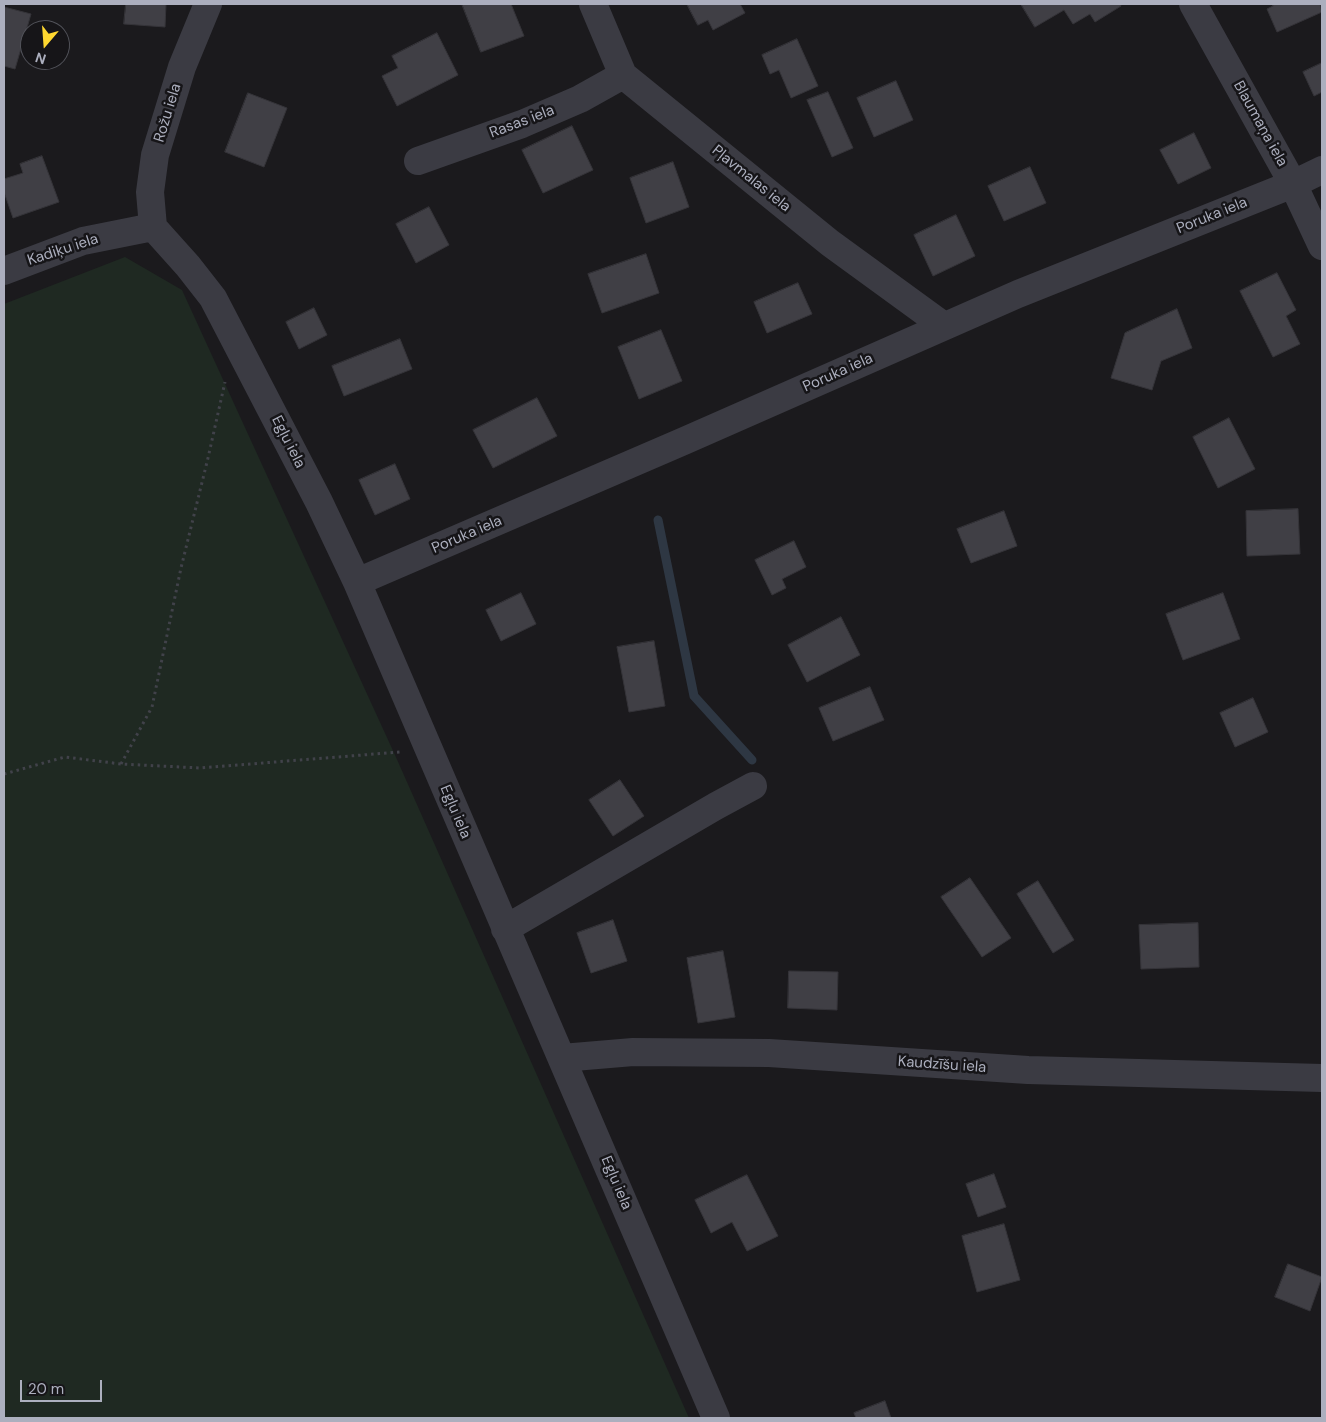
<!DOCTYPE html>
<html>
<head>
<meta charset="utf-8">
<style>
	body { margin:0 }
	#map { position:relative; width:1326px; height:1422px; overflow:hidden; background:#1b1a1d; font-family:"DM Sans",sans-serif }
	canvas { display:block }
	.frame { position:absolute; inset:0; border:5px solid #acafbe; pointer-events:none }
	.north { position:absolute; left:20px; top:20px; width:50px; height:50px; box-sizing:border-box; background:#161518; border:1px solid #52535a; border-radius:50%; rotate:198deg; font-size:14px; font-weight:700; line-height:20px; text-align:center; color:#acafbe }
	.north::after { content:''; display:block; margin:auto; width:18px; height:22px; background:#ffd830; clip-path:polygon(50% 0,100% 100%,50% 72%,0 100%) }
	.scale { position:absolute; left:20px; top:1380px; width:82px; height:22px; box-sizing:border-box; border:2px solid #acafbe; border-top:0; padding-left:6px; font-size:15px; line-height:18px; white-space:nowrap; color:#acafbe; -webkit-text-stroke:4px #161518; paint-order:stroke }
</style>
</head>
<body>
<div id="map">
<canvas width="1326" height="1422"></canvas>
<div class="frame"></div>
<div class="north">N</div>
<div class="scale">20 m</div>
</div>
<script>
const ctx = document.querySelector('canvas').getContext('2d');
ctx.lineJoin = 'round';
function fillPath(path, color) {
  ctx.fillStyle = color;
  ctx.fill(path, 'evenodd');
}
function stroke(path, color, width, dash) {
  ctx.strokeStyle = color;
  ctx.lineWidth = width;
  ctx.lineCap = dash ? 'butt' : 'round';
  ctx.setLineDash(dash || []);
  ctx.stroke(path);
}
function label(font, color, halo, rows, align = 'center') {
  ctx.font = font + ' "DM Sans",sans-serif';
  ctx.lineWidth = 5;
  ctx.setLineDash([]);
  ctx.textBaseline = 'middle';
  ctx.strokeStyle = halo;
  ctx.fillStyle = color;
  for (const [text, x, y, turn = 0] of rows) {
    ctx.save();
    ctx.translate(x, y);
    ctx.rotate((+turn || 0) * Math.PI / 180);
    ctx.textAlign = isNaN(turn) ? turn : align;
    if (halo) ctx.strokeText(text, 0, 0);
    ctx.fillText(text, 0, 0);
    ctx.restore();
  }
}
fillPath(new Path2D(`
	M125 257 182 290 395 755 689 1418H4V304Z`), '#1f2922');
stroke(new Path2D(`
	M658 520 694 696 752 760`), '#2e3743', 9);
const building = new Path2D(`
	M126 4H166L165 27 124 24Z
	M462 4H511L524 36 481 52Z
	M687 4H740L745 13 713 30 708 20 698 25Z
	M1021 4H1120L1121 6 1095 22 1090 14 1073 24 1064 10 1035 27Z
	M1271 4H1320L1322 12 1277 32 1267 9 1273 6Z
	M4 7 31 14 15 69 4 66Z
	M437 33 458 75 397 106 382 76 398 68 392 56Z
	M797 39 818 86 791 98 779 70 770 74 762 55Z
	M1322 63V92L1314 96 1303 72Z
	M896 81 913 120 874 137 857 98Z
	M828 92 853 148 832 157 807 100Z
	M248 93 287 108 264 167 225 152Z
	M572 126 593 170 543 193 522 150Z
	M1194 133 1211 168 1178 184 1160 150Z
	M42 156 59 202 13 218 4 192V179L23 173 20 164Z
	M673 162 689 207 646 223 630 178Z
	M1030 167 1046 203 1004 221 988 186Z
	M429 207 449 245 416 263 396 224Z
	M956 215 975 256 933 276 914 235Z
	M646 254 659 293 602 313 588 274Z
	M1277 273 1296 310 1286 316 1300 344 1273 357 1240 291Z
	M798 283 812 314 767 333 754 302Z
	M314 308 327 335 299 349 286 322Z
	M1177 309 1192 348 1161 361 1152 390 1111 378 1125 333Z
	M661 330 682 381 639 399 618 347Z
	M400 339 412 369 344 396 332 366Z
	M537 398 557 436 493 468 473 430Z
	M1229 418 1255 469 1218 488 1193 437Z
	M395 464 410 499 375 515 359 480Z
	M1298 509 1300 554 1247 556 1246 511Z
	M1004 511 1017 546 971 563 957 529Z
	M794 541 806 567 782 579 786 588 772 595 755 560Z
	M521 593 536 624 501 641 486 610Z
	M1223 593 1240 639 1183 660 1166 614Z
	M841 617 860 655 807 682 788 645Z
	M654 641 665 706 629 712 617 647Z
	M870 687 884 720 833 741 819 708Z
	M1253 698 1268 732 1235 747 1220 713Z
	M620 780 644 816 613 836 589 800Z
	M970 878 1011 938 982 957 941 897Z
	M1038 881 1074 940 1053 953 1017 894Z
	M613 920 627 961 591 973 577 933Z
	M1198 923 1199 967 1141 969 1139 925Z
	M723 951 735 1017 698 1023 687 958Z
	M789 971 838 972 837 1010 788 1008Z
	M994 1174 1006 1207 978 1217 966 1184Z
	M747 1175 778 1236 747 1251 732 1222 711 1233 695 1200Z
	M1004 1224 1020 1280 977 1292 962 1236Z
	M1288 1264 1322 1277 1310 1311 1275 1297Z
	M885 1401 891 1418H856L854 1413Z`);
fillPath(building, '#403f45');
stroke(building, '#353439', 1);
stroke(new Path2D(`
	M121 764 152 707 181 568 208 458 225 382
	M4 774 65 757 121 764 200 768 400 752`), '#41424a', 3, [2.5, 4]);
stroke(new Path2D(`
	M593 4 623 75 830 243 944 326
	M1193 4 1293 184 1322 246
	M418 161 522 124 580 99 623 75
	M153 227 188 266 213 298 319 502 357 582 716 1418
	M153 227 150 192 155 155 182 67 208 4
	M4 271 83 241 153 227
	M357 582 684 441 1018 294 1293 184 1322 170
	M505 929 716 806 753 786
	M562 1058 633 1052 769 1053 1028 1070 1322 1078`), '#3b3b43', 28);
label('15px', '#acafbe', '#161518', [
	["Rožu iela",168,113,-73],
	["Rasas iela",522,122,-21],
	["Blaumaņa iela",1260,124,61],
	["Pļavmalas iela",751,179,39],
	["Poruka iela",1212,216,-22],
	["Kadiķu iela",63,250,-18],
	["Poruka iela",838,373,-24],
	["Egļu iela",288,442,63],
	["Poruka iela",467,535,-23],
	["Egļu iela",455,812,67],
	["Kaudzīšu iela",942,1065,4],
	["Egļu iela",616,1183,67]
]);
</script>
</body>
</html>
